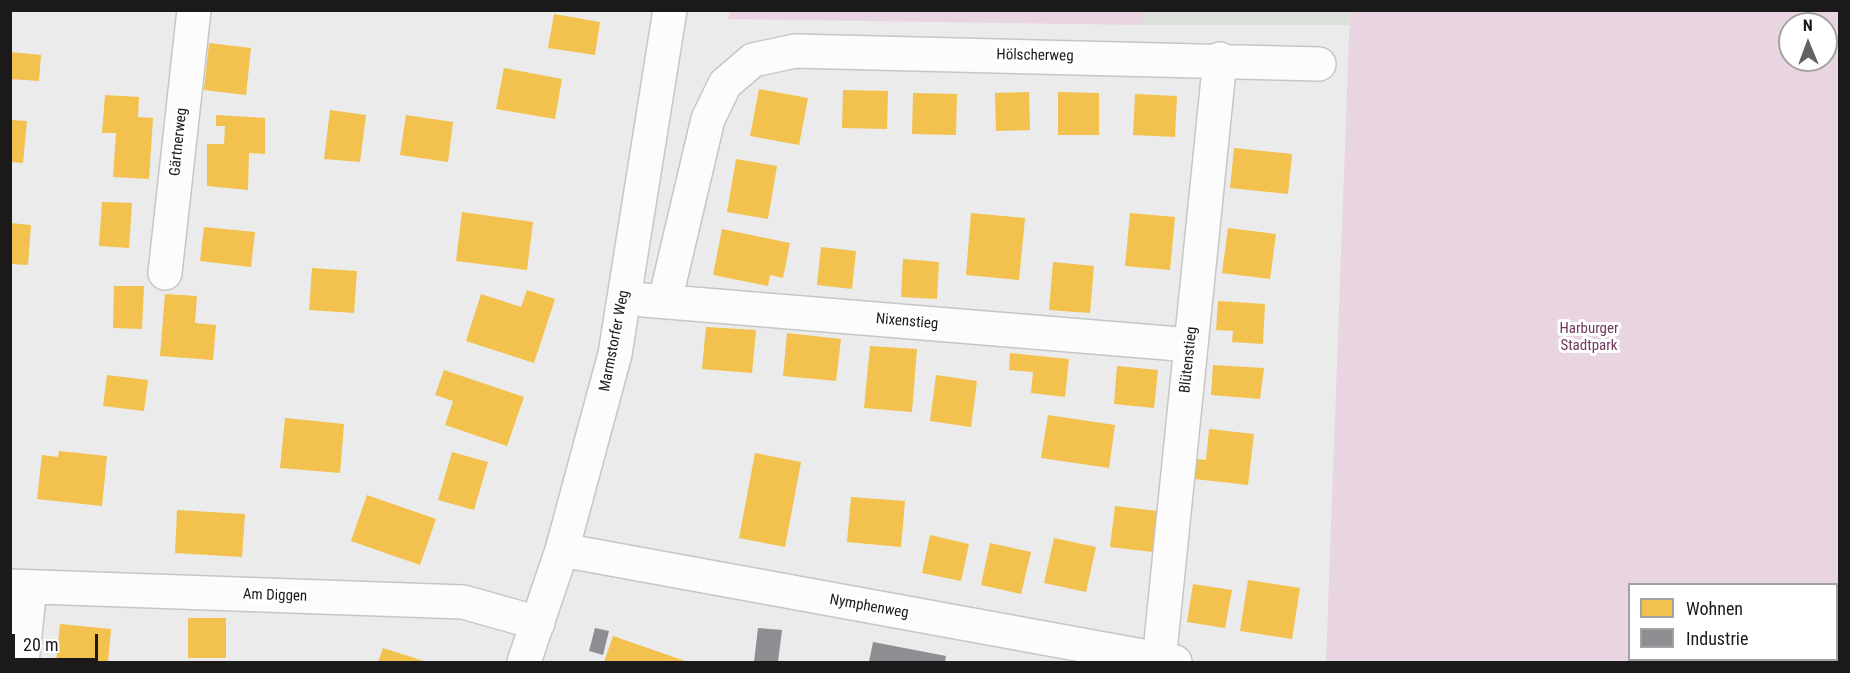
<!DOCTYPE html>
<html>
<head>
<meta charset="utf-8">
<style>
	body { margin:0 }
	#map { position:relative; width:1850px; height:673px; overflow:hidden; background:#ebebeb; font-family:"Roboto Condensed",sans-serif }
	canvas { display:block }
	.frame { position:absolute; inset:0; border:12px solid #191a19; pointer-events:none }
	.legend { position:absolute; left:1628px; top:583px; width:210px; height:78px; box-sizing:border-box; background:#fff; border:2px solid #a3a3a3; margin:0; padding:8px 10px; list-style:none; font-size:18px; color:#191a19 }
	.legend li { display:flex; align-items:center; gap:12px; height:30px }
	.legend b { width:30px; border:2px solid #a3a3a3 }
	.north { position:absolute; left:1778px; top:12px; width:60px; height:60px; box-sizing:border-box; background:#fff; border:2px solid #a3a3a3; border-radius:50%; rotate:359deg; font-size:16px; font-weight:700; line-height:24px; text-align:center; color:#191a19 }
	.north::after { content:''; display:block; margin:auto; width:21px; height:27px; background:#626362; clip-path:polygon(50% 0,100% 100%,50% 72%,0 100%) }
	.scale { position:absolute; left:12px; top:634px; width:86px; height:27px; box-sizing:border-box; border:3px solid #191a19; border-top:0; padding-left:8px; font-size:18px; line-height:21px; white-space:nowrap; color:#191a19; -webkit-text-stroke:4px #fff; paint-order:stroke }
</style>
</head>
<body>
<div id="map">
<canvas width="1850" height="673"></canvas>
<div class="frame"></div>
<ul class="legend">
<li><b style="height:16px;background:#f2c14e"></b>Wohnen</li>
<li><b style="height:16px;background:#8d8d92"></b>Industrie</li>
</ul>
<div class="north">N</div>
<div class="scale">20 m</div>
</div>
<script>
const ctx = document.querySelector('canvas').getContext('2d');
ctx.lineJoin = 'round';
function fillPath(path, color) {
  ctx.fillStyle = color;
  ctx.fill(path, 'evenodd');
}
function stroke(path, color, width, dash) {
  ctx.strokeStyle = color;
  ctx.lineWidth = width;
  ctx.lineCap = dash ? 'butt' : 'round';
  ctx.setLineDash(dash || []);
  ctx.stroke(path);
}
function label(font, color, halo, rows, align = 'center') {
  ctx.font = font + ' "Roboto Condensed",sans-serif';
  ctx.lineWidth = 6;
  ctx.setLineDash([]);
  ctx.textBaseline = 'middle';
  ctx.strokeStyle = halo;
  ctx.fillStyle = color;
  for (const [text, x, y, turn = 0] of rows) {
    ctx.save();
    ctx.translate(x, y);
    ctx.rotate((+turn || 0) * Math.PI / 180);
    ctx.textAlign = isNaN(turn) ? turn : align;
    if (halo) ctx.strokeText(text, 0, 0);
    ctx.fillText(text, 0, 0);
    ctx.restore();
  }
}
fillPath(new Path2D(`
	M1143 11H1350L1349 25H1143Z`), '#dce1dc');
fillPath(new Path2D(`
	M730 10H1143V25L728 19Z
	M1350 11H1839V662H1326ZM1790 24H1826V60H1790ZM1630 584H1836V660H1630Z`), '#e9d4e1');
fillPath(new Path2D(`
	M554 14 600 22 595 55 548 48Z
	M209 43 251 48 246 95 204 90Z
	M10 52 41 55 39 81 10 79Z
	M504 68 562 79 555 119 496 109Z
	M759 89 808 98 799 145 750 136Z
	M843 90 888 91 887 129 842 128Z
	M1029 92 1030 130 996 131 995 93Z
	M1058 92 1099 93V135H1058Z
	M913 93 957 94 956 135 912 134Z
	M1135 94 1177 96 1175 137 1133 135Z
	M105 95 139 97 138 117 153 118 149 179 113 177 116 133H102Z
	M330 110 366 115 360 162 324 159Z
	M216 115 265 118V154L249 153 248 190 207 186V144H224L225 126H216Z
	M406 115 453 122 448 162 400 155Z
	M10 120 27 121 23 163 10 162Z
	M1234 148 1292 154 1288 194 1230 188Z
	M736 159 777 166 768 219 727 212Z
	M102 202 132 203 129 248 99 246Z
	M462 212 533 222 527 270 456 261Z
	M971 213 1025 218 1019 280 966 275Z
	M1130 213 1175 217 1170 270 1125 266Z
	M10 223 31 225 28 265 10 264Z
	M204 227 255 232 251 267 200 261Z
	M1228 228 1276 234 1270 279 1222 273Z
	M722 229 790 243 783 278 770 275 768 286 713 275Z
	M821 247 856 251 852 289 817 285Z
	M903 259 939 262 937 299 901 297Z
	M1053 262 1094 266 1090 313 1049 310Z
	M312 268 357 271 354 313 309 310Z
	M114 286H144L142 329 113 328Z
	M527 290 555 299 534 363 466 341 481 294 521 307Z
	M165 294 197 296 195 323 216 325 213 360 160 356Z
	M1218 301 1265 304 1263 344 1232 342 1233 331 1216 330Z
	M706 327 756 330 752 373 702 369Z
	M787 333 841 339 836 381 783 376Z
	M870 346 917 349 912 412 864 408Z
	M1010 353 1069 359 1065 397 1031 393 1033 372 1009 370Z
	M1213 365 1264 368 1260 399 1211 395Z
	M1117 366 1158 370 1154 408 1114 404Z
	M444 370 524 397 507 446 445 425 453 401 435 395Z
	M107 375 148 380 144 411 103 406Z
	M936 375 977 381 971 427 930 421Z
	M1048 415 1115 425 1109 468 1041 458Z
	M285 418 344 424 340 473 280 468Z
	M1209 429 1254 434 1248 485 1195 479 1197 459 1206 460Z
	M59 451 107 456 102 506 37 499 42 455 58 457Z
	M452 452 488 462 474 510 438 500Z
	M755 453 801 462 785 547 739 538Z
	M367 495 436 519 420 565 351 541Z
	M851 497 905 501 901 547 847 542Z
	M1115 506 1158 511 1153 552 1110 547Z
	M177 510 245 514 242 557 175 553Z
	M930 535 969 544 961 581 922 573Z
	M1054 538 1096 547 1086 592 1044 583Z
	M990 543 1031 552 1021 594 981 585Z
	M1248 580 1300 588 1292 639 1240 631Z
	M1193 584 1232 590 1225 628 1187 622Z
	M188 618H226V658H188Z
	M60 624 111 629 108 662H56Z
	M613 636 662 653 688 662H604Z
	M383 648 427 662H378Z`), '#f2c14e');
fillPath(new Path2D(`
	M595 628 609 631 603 655 589 651Z
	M758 628 782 630 778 662H754Z
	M873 642 946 656 945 662H869Z`), '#8d8d92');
const minor = new Path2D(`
	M165 273 194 10
	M644 300 1191 345
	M665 301 708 119 725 84 753 60 795 51 1319 64
	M562 550 1175 662
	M10 586 463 602 538 623
	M1159 661 1220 59
	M22 662 30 587
	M524 662 562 550 615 354 670 10`);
stroke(minor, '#c6c6c6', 36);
stroke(minor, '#fcfcfc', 33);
label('15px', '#191a19', '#fff', [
	["Hölscherweg",1035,56,1],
	["Gärtnerweg",179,142,-84],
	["Nixenstieg",907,322,5],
	["Marmstorfer Weg",615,341,-79],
	["Blütenstieg",1189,360,-84],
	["Am Diggen",275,596,2],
	["Nymphenweg",869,607,10]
]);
label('15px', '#6f375c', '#fff', [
	["Harburger",1589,329],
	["Stadtpark",1589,346]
]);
</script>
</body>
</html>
